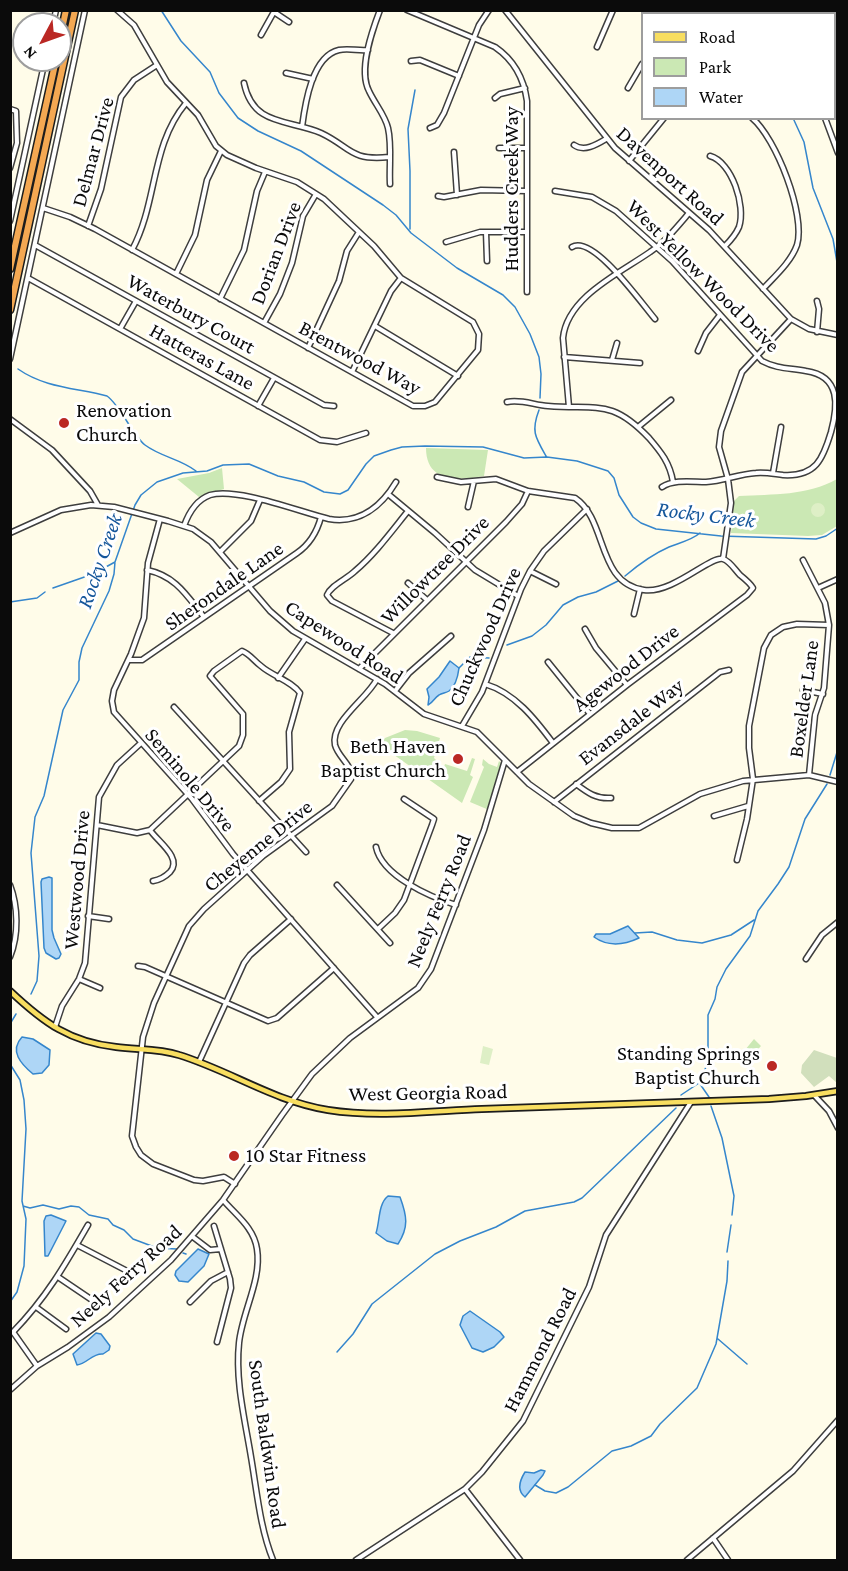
<!DOCTYPE html>
<html>
<head>
<meta charset="utf-8">
<style>
	body { margin:0 }
	#map { position:relative; width:848px; height:1571px; overflow:hidden; background:#fffce9; font-family:"Crimson Pro",serif }
	canvas { display:block }
	.frame { position:absolute; inset:0; border:12px solid #0b0b0b; pointer-events:none }
	.legend { position:absolute; left:641px; top:12px; width:195px; height:108px; box-sizing:border-box; background:#fff; border:2px solid #9d9d9d; margin:0; padding:8px 10px; list-style:none; font-size:18px; color:#0b0b0b }
	.legend li { display:flex; align-items:center; gap:12px; height:30px }
	.legend b { width:30px; border:2px solid #9d9d9d }
	.north { position:absolute; left:12px; top:12px; width:60px; height:60px; box-sizing:border-box; background:#fff; border:2px solid #9d9d9d; border-radius:50%; rotate:229deg; font-size:16px; font-weight:700; line-height:24px; text-align:center; color:#0b0b0b }
	.north::after { content:''; display:block; margin:auto; width:21px; height:27px; background:#ba2824; clip-path:polygon(50% 0,100% 100%,50% 72%,0 100%) }
</style>
</head>
<body>
<div id="map">
<canvas width="848" height="1571"></canvas>
<div class="frame"></div>
<ul class="legend">
<li><b style="height:8px;background:#f8de60"></b>Road</li>
<li><b style="height:16px;background:#cbe8b4"></b>Park</li>
<li><b style="height:16px;background:#aed6f6"></b>Water</li>
</ul>
<div class="north">N</div>
</div>
<script>
const ctx = document.querySelector('canvas').getContext('2d');
ctx.lineJoin = 'round';
function fillPath(path, color) {
  ctx.fillStyle = color;
  ctx.fill(path, 'evenodd');
}
function stroke(path, color, width, dash) {
  ctx.strokeStyle = color;
  ctx.lineWidth = width;
  ctx.lineCap = dash ? 'butt' : 'round';
  ctx.setLineDash(dash || []);
  ctx.stroke(path);
}
function label(font, color, halo, rows, align = 'center') {
  ctx.font = font + ' "Crimson Pro",serif';
  ctx.lineWidth = 6;
  ctx.setLineDash([]);
  ctx.textBaseline = 'middle';
  ctx.strokeStyle = halo;
  ctx.fillStyle = color;
  for (const [text, x, y, turn = 0] of rows) {
    ctx.save();
    ctx.translate(x, y);
    ctx.rotate((+turn || 0) * Math.PI / 180);
    ctx.textAlign = isNaN(turn) ? turn : align;
    if (halo) ctx.strokeText(text, 0, 0);
    ctx.fillText(text, 0, 0);
    ctx.restore();
  }
}
fillPath(new Path2D(`
	M426 448 488 450 484 476C459 481 426 483 426 448Z
	M222 468 224 489 199 497 177 479 209 473Z
	M837 479V526L822 535 808 536 731 533 734 501 739 496C773 494 807 496 837 479Z
	M405 730 417 731 440 738 434 758 436 760V764L444 767 445 764 467 771 472 758 475 759 470 775 473 777 462 803 380 745 385 738Z
	M483 759 489 764 497 767 499 761 501 763 489 810 470 802 484 767 482 765Z
	M754 1039 761 1046 751 1057 745 1050Z`), '#cbe8b4');
fillPath(new Path2D(`
	M814 1050 837 1058V1083L829 1076 814 1087 801 1073 802 1065Z`), '#d1dfbc');
fillPath(new Path2D(`
	M811 510a7 7 0 1 1 14 0a7 7 0 1 1-14 0Z
	M483 1046 493 1049 489 1065 480 1063Z`), '#deefc6');
const water = new Path2D(`
	M450 661 459 668C458 676 456 686 449 691 446 693 442 693 439 695 434 698 434 702 428 705L429 697 427 689 439 677Z
	M49 877 52 878V930L54 938 61 954 59 958 56 959 46 953 44 948 41 882 42 879Z
	M628 926 639 938C624 945 608 947 594 937L596 934H610Z
	M22 1037 33 1039 50 1050 49 1065 42 1073 33 1074C21 1064 9 1051 22 1037Z
	M388 1196 400 1197C407 1216 409 1227 398 1244L387 1241 376 1233C380 1221 378 1204 388 1196Z
	M51 1215 66 1221 48 1256H45L44 1221 46 1216Z
	M198 1249 209 1254 204 1266 188 1282 179 1281 175 1275 176 1271Z
	M470 1311 500 1332 504 1337 494 1347 483 1352 472 1348 460 1325 463 1316Z
	M96 1333 101 1334 110 1346 109 1350 103 1354C92 1353 87 1364 77 1365L73 1354Z
	M541 1470 545 1471 543 1475 525 1497C516 1490 520 1480 525 1472L534 1473Z`);
fillPath(water, '#aed6f6');
stroke(water, '#3586cc', 1.5);
stroke(new Path2D(`
	M161 10 181 41 210 72 219 93 238 118 258 131 301 151 383 205 396 215 411 233 457 268 503 295 515 307 530 334 539 357 541 374 540 398
	M728 10 730 14
	M793 118 804 142 813 188 833 239 838 268
	M410 229V171L408 129 415 90
	M18 369C45 388 77 388 107 396 121 406 132 435 145 445 161 457 181 459 196 471
	M539 410C531 431 535 437 546 456
	M625 576C638 565 653 554 669 547 679 543 692 540 700 533
	M53 588 93 574 115 562
	M10 602 37 598 45 592
	M507 645 532 636 546 625 563 605 578 597 596 592 618 581
	M459 668 470 657 489 658
	M830 775 838 749
	M635 933 652 932 677 940 702 943 731 935 754 920
	M31 994 37 981 39 956 31 853 35 817 44 796 63 710 79 680V662L82 648 109 591 114 574 115 562 135 505 141 495 157 482 183 473 207 471 223 465 249 464 278 476 304 482 324 492 340 494 348 490 366 464 374 456 391 450 402 447 425 446 483 447 524 458 547 457 577 461 608 471 614 478 619 495 633 517 641 523 656 529 721 536 816 539 826 536 838 528
	M10 1024 16 1014
	M10 1064 20 1080 24 1100 26 1129 22 1201 26 1219 24 1266 17 1292 10 1302
	M700 1084 709 1097
	M681 1095 699 1083 706 1067 708 1057V1015L715 999 717 987 726 969 750 936 758 911 778 884 789 867 805 819 827 784
	M711 1106 722 1138 734 1196 732 1215
	M23 1206 30 1208 43 1205 59 1209 71 1206 79 1207 89 1215 108 1219 113 1225 124 1230 133 1239 157 1248 177 1249
	M727 1252 731 1225
	M183 1253 186 1254
	M718 1339 747 1364
	M337 1352 353 1334 372 1304 435 1254 460 1241 496 1227 525 1211 574 1202 582 1198 676 1108
	M535 1485 545 1491 556 1493 568 1487 612 1451 631 1446 651 1436 660 1424 697 1388 716 1344 727 1281 728 1261`), '#3586cc', 1.5);
const minor = new Path2D(`
	M380 10C372 31 358 70 369 91 375 104 385 115 388 128 392 145 389 166 390 184
	M407 10 495 47C514 60 524 79 527 101V292
	M505 10 615 148 709 230 791 319 809 329 838 335
	M656 10 658 14
	M824 10 826 14
	M274 12 289 22
	M797 14 802 10
	M53 24 56 10
	M834 28 838 33
	M261 35 275 10
	M597 47 613 10
	M411 61 420 60 459 76
	M286 73 313 79
	M244 83C253 127 289 119 321 133 351 147 349 161 389 157
	M628 88 642 64
	M495 98 500 94 525 88
	M10 109 16 111 17 143 10 168
	M752 118C776 138 806 215 797 245 791 262 775 276 763 289
	M825 118 838 153
	M302 127C305 104 312 56 339 50 349 48 358 51 368 50
	M430 128 437 125 444 113 479 25 489 10
	M574 145C584 152 596 145 606 139
	M499 148H527
	M454 152 457 195
	M710 156C732 162 746 206 739 227 736 234 730 241 725 246
	M629 161 664 118
	M555 191 592 197 616 211 672 261 762 361C777 369 790 368 806 371 841 376 838 406 831 432 823 459 816 477 783 475 774 474 765 472 756 473 739 474 723 481 706 482 692 482 674 479 662 487
	M438 196 444 197 481 190 527 191
	M43 208 70 217 95 229 413 406H425L435 402 478 350 479 334 473 322 401 278 374 246 324 199 297 182 256 168 227 155 216 146 198 115 167 82 134 25 117 10
	M10 221 45 60
	M88 226 101 189 121 97 134 80 157 65
	M486 232 487 261
	M446 242 480 232H527
	M35 245 324 405 334 406
	M572 247C593 234 642 304 655 319
	M132 250C158 202 150 146 186 103
	M176 274 195 235 207 180 221 151
	M28 278 320 440 337 442 366 433
	M220 299 244 250 257 191 265 172
	M264 323 280 294 292 263 303 216 316 194
	M375 326 458 376
	M120 329 136 301
	M817 332 819 309 817 301
	M308 348 339 281 347 251 359 232
	M698 351 706 333 720 315
	M564 357 640 363
	M10 359 85 10
	M612 360 617 343
	M352 372 391 291 401 278
	M507 402C521 399 534 405 548 406 597 410 611 398 649 438 661 452 670 463 673 482
	M258 406 274 378
	M569 407 563 338C567 297 620 273 650 252 665 242 677 227 689 213
	M10 419 52 450 90 491 98 505
	M638 427 671 400
	M773 473 781 427
	M437 477 461 482 496 479 528 491 575 498C608 520 596 583 644 590 673 594 711 555 723 559 730 561 735 570 740 575 745 579 750 583 753 588L747 595 627 685 517 772
	M388 494 435 533 475 570 518 596
	M468 507 474 481
	M160 519 148 563 144 618 131 654 114 690 112 701 114 712 192 799 233 854 377 1017
	M184 526C189 512 196 500 210 495 237 487 300 512 329 519 359 524 381 507 396 482
	M10 533 61 510 91 505 114 507 168 521 193 529 211 542 270 611 293 631 385 684 424 714 477 732 529 784 574 816 591 823 612 828H639L700 794 743 781 809 775 838 782
	M220 552 251 521 260 500
	M723 559 731 503 728 479 719 447 721 431 742 372 791 319
	M803 560 825 603 829 625 824 688 815 715 809 775
	M147 570C176 576 187 596 204 617
	M530 571 556 584
	M408 583 427 600
	M818 588 838 579
	M634 614 640 589
	M585 629 596 648 627 685
	M393 633 332 601 327 595C331 585 347 579 355 571 375 554 391 532 408 511
	M129 660H142L297 553C310 544 317 532 321 517
	M548 662 590 714
	M359 669 506 522 522 504 528 491
	M278 678 305 639
	M485 684C515 693 535 719 553 743
	M803 690 823 694
	M395 691 409 673 451 636
	M174 707 306 852
	M462 726 482 692 521 589 530 571 544 551 587 509
	M576 784C588 793 596 799 611 798
	M554 802 720 672 729 670
	M714 816 748 806
	M97 825 137 833 150 830 239 746 243 735V714L210 676 214 671 242 651C250 654 254 661 261 666 272 676 292 681 300 693L289 732 290 769 281 782 259 801
	M150 830C157 841 183 858 170 872 165 877 159 880 153 881
	M376 847C382 876 430 897 456 905
	M737 860 747 819 753 779 749 748V726L764 648 771 635 783 627 797 624 829 625
	M10 885C18 906 19 935 10 957
	M337 885 390 943
	M88 916 109 919
	M378 929 395 913 404 900 432 825 434 819 404 799
	M806 959 822 935 838 922
	M138 966 145 967 268 1021 277 1018 334 968
	M79 979 100 988
	M55 1027 62 1006 79 979 85 963 99 797 117 765 141 743
	M199 1062 244 963 250 955 291 919
	M814 1095 829 1111 838 1128
	M235 1184 224 1177 203 1181 194 1180 153 1164 141 1155 136 1147 132 1136 143 1037 154 1003 189 926 204 909 263 856 332 806 351 779 352 774C349 763 338 756 335 745 330 722 367 699 377 679
	M224 1201C237 1216 254 1228 257 1249 262 1280 242 1312 239 1343 235 1381 245 1420 251 1457 257 1492 260 1528 273 1560
	M214 1226 230 1279 231 1288 217 1342
	M193 1237 210 1250 221 1249
	M77 1245 131 1273
	M58 1277 95 1302
	M190 1302 211 1281 228 1272
	M36 1307 66 1329
	M37 1366 13 1332C46 1298 65 1265 88 1225
	M10 1390 37 1366 68 1347 109 1317 171 1260 223 1200 282 1115 312 1074 350 1038 418 988 431 969 484 830 505 760
	M465 1489 520 1560
	M713 1538 728 1560
	M356 1560 465 1489 482 1472 523 1421 589 1287 606 1235 691 1102
	M687 1560 793 1471 838 1420`);
const major = new Path2D(`
	M10 991C44 1023 70 1042 116 1047 138 1050 158 1048 179 1055 231 1071 273 1101 328 1110 378 1118 432 1111 482 1109 578 1106 673 1102 769 1099L806 1096 838 1091`);
const highway = new Path2D(`
	M60 39 66 10
	M10 269 56 60
	M10 310 75 10`);
stroke(minor, '#3e3e3e', 7);
stroke(major, '#1c1c1c', 8);
stroke(highway, '#1c1c1c', 9);
stroke(minor, '#fff', 4);
stroke(major, '#f8de60', 4.5);
stroke(highway, '#f4a852', 6);
for (const [x, y, r, color] of [
	[64,423,6,"#ba2824"],
	[458,759,6,"#ba2824"],
	[772,1066,6,"#ba2824"],
	[234,1156,6,"#ba2824"]
]) {
  const dot = new Path2D();
  dot.arc(x, y, r, 0, 2 * Math.PI);
  ctx.fillStyle = color;
  ctx.fill(dot);
  stroke(dot, '#fff', 2);
}
label('21px', '#0b0b0b', '#fff', [
	["Delmar Drive",93,152,-75],
	["Davenport Road",670,176,42],
	["Hudders Creek Way",512,189,-90],
	["Dorian Drive",276,253,-69],
	["West Yellow Wood Drive",703,276,45],
	["Waterbury Court",191,314,29],
	["Hatteras Lane",202,357,29],
	["Brentwood Way",360,358,28],
	["Willowtree Drive",435,570,-45],
	["Sherondale Lane",224,586,-35],
	["Chuckwood Drive",485,637,-66],
	["Capewood Road",344,642,33],
	["Agewood Drive",626,668,-38],
	["Boxelder Lane",804,699,-82],
	["Evansdale Way",631,722,-38],
	["Seminole Drive",190,780,50],
	["Cheyenne Drive",258,846,-39],
	["Westwood Drive",77,880,-85],
	["Neely Ferry Road",439,901,-68],
	["West Georgia Road",428,1093,-1],
	["Neely Ferry Road",126,1276,-42],
	["Hammond Road",540,1350,-63],
	["South Baldwin Road",267,1444,82]
]);
label('21px', '#0b0b0b', '#fff', [
	["Renovation",76,411],
	["Church",76,435],
	["Beth Haven",446,747,"right"],
	["Baptist Church",446,771,"right"],
	["Standing Springs",760,1054,"right"],
	["Baptist Church",760,1078,"right"],
	["10 Star Fitness",246,1156]
], 'left');
label('italic 22px', '#16579b', '#fff', [
	["Rocky Creek",706,515,7],
	["Rocky Creek",100,561,-71]
]);
</script>
</body>
</html>
